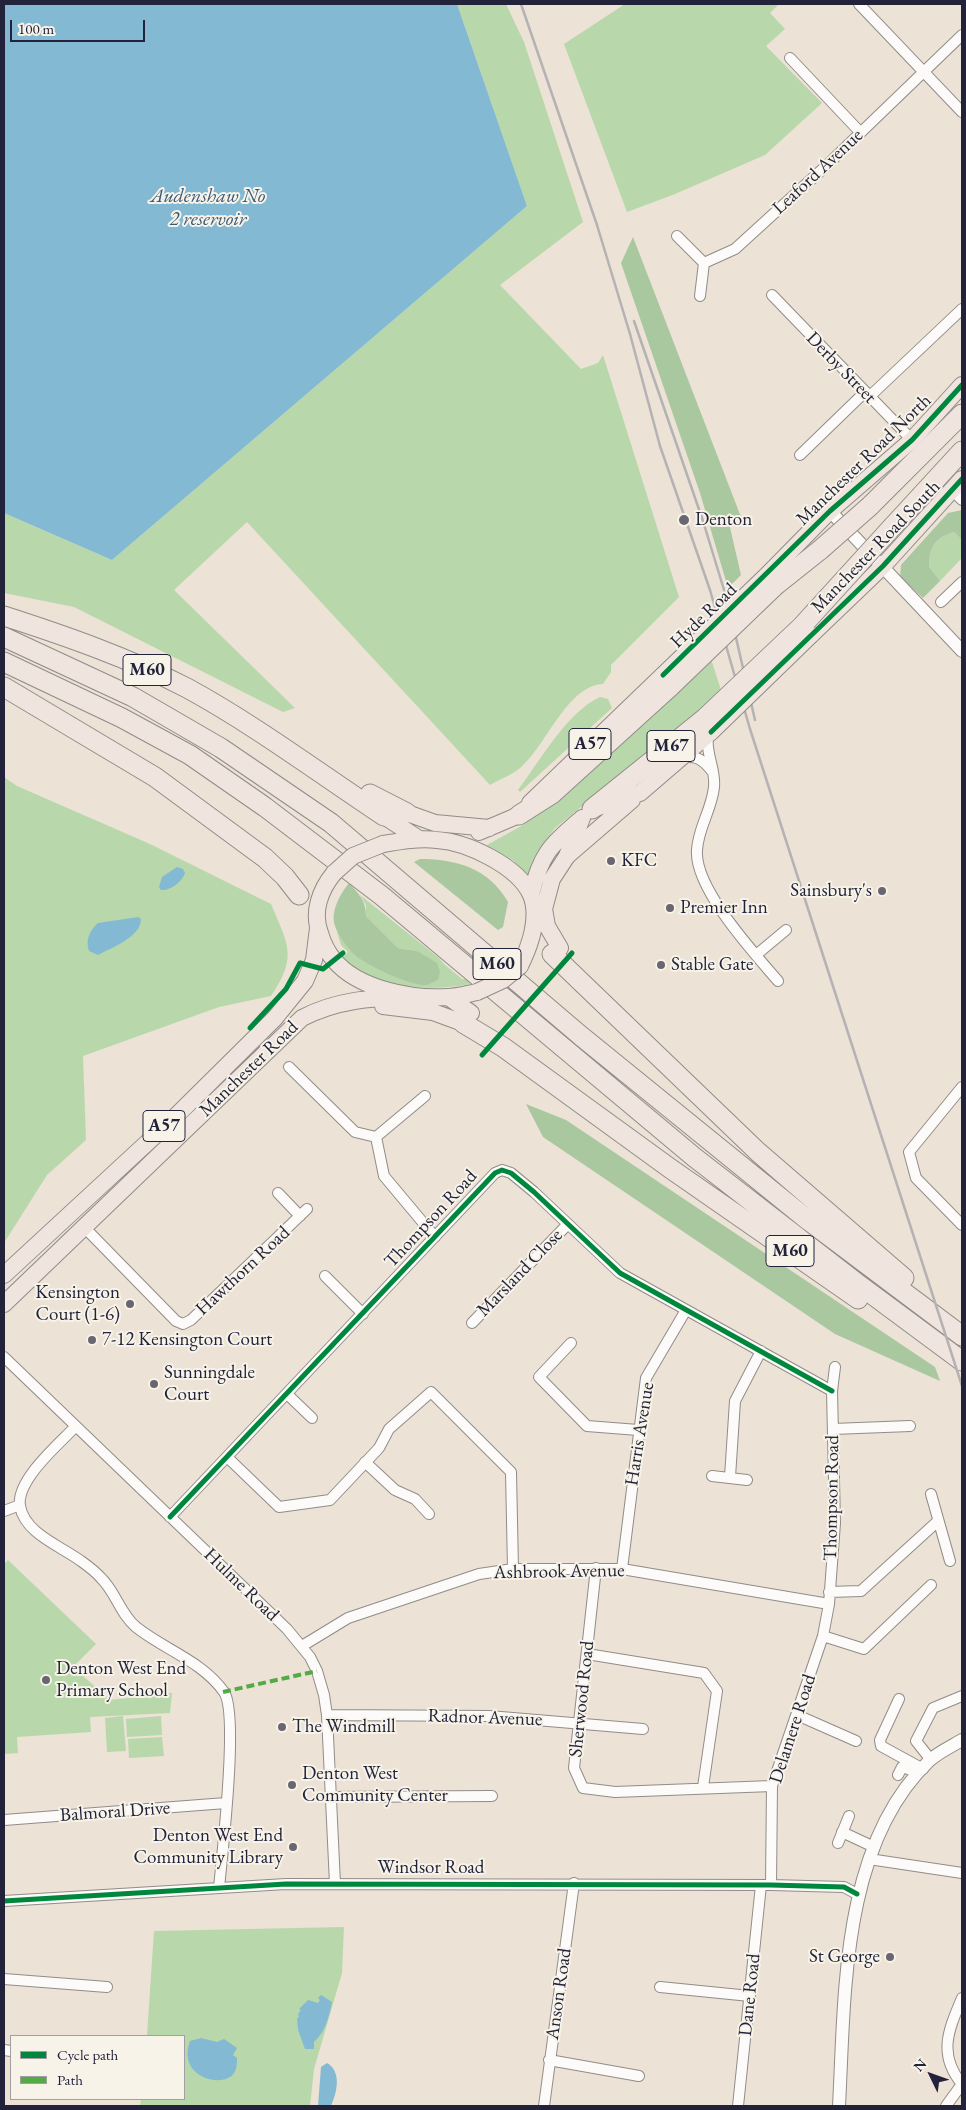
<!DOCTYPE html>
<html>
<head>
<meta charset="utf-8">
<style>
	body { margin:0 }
	#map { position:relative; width:966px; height:2110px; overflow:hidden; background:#ece2d5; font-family:"EB Garamond",serif }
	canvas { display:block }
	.frame { position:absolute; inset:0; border:5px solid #22223b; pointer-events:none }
	.legend { position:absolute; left:10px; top:2035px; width:175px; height:65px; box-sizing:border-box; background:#f7f3e8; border:1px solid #a29fa3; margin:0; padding:6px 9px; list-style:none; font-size:15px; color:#22223b }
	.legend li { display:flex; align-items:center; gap:10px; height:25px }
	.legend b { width:25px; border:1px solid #a29fa3 }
	.north { position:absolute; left:906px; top:2050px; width:50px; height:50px; -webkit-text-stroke:4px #f7f3e8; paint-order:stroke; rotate:312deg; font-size:14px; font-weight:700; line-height:20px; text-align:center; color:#22223b }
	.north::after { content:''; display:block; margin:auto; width:18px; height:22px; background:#22223b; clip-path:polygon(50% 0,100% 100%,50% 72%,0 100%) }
	.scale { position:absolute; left:10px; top:20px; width:135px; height:22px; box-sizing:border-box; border:2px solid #22223b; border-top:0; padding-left:6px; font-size:15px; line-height:18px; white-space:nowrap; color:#22223b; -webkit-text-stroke:4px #f7f3e8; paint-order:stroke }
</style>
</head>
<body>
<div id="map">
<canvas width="966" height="2110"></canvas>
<div class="frame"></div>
<ul class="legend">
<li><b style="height:6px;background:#00873e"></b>Cycle path</li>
<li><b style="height:6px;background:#53aa46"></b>Path</li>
</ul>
<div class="north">N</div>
<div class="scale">100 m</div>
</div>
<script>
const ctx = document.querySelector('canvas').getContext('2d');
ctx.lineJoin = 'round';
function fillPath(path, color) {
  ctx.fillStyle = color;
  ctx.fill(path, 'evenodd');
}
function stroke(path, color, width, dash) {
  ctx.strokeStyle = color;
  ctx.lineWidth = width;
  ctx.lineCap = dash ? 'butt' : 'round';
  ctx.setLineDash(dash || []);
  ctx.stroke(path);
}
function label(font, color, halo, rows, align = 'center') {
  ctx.font = font + ' "EB Garamond",serif';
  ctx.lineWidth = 4;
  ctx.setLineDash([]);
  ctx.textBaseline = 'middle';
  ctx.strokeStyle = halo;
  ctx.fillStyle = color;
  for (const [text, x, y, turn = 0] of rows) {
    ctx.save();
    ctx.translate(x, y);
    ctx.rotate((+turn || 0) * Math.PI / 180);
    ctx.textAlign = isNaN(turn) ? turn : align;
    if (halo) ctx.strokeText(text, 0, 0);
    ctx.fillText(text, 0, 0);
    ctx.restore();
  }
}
fillPath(new Path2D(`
	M457 4H506L524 42 583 222 500 285 581 369 598 363 603 355 679 597 611 665V672L603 684C566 686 546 747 520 768 512 775 500 779 490 785L247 522 174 590 295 708 283 712 74 607 4 593V513L112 560 527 206Z
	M625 4H779L770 13 785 29 766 46 822 103 765 155 675 194 627 212 564 44Z
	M954 532 962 540V558L940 581 929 568C930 547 934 538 954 532Z
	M710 656 722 693 555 828 542 846 529 880 514 861 487 845 523 825 543 810Z
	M600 697 608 699 612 708 520 792 518 790C540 761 567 712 600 697Z
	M4 777 17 786 150 844 271 904C288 945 298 956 271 996L219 1007 83 1056 86 1140 47 1175 4 1243Z
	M360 895 439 958 444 964 462 979H468L470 984C425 993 378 987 342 958L348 952 341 945 335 925C357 963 376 969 416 984L417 951 398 948 366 916V905Z
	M8 1560 96 1644 73 1667 110 1700 172 1693 170 1713 90 1717 91 1732 17 1737 18 1753 5 1754 4 1564Z
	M123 1716 126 1751 107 1752 105 1718Z
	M161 1716 162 1735 127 1737 126 1719Z
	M162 1737 164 1756 129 1758 128 1739Z
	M344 1927 342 1973 314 2069 310 2106H140L141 2099H184V2036H147L154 1931Z`), '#b8d8ab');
fillPath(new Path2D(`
	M633 237 741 517 729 523 741 575 728 588 700 493 621 263Z
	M962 510V540L954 532C934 538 930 547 929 567L940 581 923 598 900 577 901 565 948 513Z
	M420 859C456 859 489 868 508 902L503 927 498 930 414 862Z
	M349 883C359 894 366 901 366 916L398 948 417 951 437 963 440 972 438 980C435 981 430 984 427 985 412 987 366 965 355 955 347 948 339 936 335 926 330 912 340 894 349 883Z
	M526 1104 566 1120 935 1367 940 1381 835 1334 543 1137Z`), '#a9c8a0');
fillPath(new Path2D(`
	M4 4H457L527 206 112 560 4 513Z
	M177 867 183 869 185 873C182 882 170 891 161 890L159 887 162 877Z
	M138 917 141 919C141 937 111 948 98 955L89 951C85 940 90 930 98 923Z
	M321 1995 332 2002C329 2018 325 2032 314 2042V2049H305L298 2030 297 2018 299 2017 298 2014 301 2010 299 2009 308 2000 318 2003 320 2000 318 1998Z
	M201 2038 217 2042 224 2039 237 2048 233 2055 237 2058C237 2063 237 2069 234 2073 224 2089 176 2078 190 2041Z
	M327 2063C342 2072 337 2092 331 2106H318L321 2067Z`), '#83b9d2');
const minor = new Path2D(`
	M859 4 962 112
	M790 58 860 132
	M677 236 704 263 700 296
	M704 263 735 249 826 166 962 35
	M772 295 912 440
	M869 397 962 309
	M800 455 864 393
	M952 490 962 500
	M941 602 962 582
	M708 735C705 753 716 769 714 787 712 809 698 828 697 850 694 888 754 953 778 981
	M683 757C698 756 703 760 712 771
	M756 955 786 930
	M289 1067 355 1132 376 1137 425 1096
	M962 1087 909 1152 916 1178 962 1225
	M376 1137 384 1176 435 1237
	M278 1193 300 1216
	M85 1228 176 1321 183 1324 191 1320 307 1209
	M325 1276 363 1314
	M472 1323 568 1224
	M571 1343 539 1377 587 1426 638 1430
	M4 1357 287 1629 310 1657 317 1671 324 1695 327 1715 335 1884
	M287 1394 312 1418
	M75 1427C59 1444 16 1480 20 1506 25 1534 61 1546 81 1561 88 1566 95 1571 101 1578 115 1591 121 1615 136 1627 165 1650 202 1661 224 1692 239 1714 222 1855 219 1888
	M833 1429 910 1426
	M227 1457 279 1507 330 1500 379 1448 389 1429 431 1392 511 1472 513 1569
	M365 1462 395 1490 415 1499 429 1514
	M712 1476 747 1480
	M730 1477 735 1401 761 1351
	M931 1494 950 1561
	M4 1511 20 1505
	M170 1517 495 1173 502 1170 511 1173 534 1192 620 1273 832 1391
	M596 1568 574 1768 583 1788 615 1792 772 1786
	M622 1569 646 1378 686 1310
	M829 1592 861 1591 938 1521
	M823 1636 864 1649 931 1585
	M302 1646 348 1618 479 1574 513 1569H622L829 1604
	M587 1654 704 1673 717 1691 703 1787
	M899 1699 880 1740 881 1746 923 1769
	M327 1715 489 1716 643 1729
	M797 1715 856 1741
	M931 1760 916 1741 933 1708 962 1696
	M898 1775 902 1767 914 1771
	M331 1797 492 1796
	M4 1820 226 1803
	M842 1832 874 1847
	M838 1843 849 1816
	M869 1859 962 1873
	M771 1885 772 1786 823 1636 829 1604 835 1523 832 1391 835 1367
	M4 1901 286 1884 771 1885 844 1887 857 1894
	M4 1979 107 1987
	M660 1987 750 1996
	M4 2050 11 2051
	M549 2060 639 2076
	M962 2084C937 2054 949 2029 962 1998
	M544 2106 574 1883
	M738 2106 761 1885
	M946 2106 962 2084`);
const tertiary = new Path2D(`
	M830 511 962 651
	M839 2106C845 1994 841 1844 930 1760 939 1752 952 1746 962 1740`);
const primary = new Path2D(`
	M765 577 830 511 912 440 962 385
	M811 635 883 566 962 479
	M530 803 663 675
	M596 808 640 793 711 732
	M567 856 632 800`);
const trunk = new Path2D(`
	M407 813 435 823 489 828
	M384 816 419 839
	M479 832 519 815
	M383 844C401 841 419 838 437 840 467 842 518 866 531 895 540 917 530 946 520 966
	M334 873C320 890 312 912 320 933 323 943 327 952 334 960 358 989 411 999 447 997 457 997 467 994 477 992
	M531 895C540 856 550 845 580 820
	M560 948 547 926 544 909 552 879 567 856 582 818
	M448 997 471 1013
	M383 1006 433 1012 463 1023
	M4 1275 175 1117 275 1018 305 981 314 960 318 928
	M4 1304 302 1018C338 999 374 998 414 996`);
const motorway = new Path2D(`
	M870 506 962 414
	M893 526 962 451
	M776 585 820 550
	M4 616C66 636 129 658 187 688 255 725 319 773 384 816
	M4 637 133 697 221 748 331 823 581 1036 809 1221 962 1336
	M4 662 122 718 190 755 265 807 382 896 694 1157 858 1284 962 1361
	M4 687 155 777 265 858 285 877 299 895
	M370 794 407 813
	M592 809 704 719
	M519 815 552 794 671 686
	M552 954 758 1152 904 1278
	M463 1023 503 1047 671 1169 858 1299`);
stroke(minor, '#918c89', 12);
stroke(tertiary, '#918c89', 14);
stroke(primary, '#918c89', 18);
stroke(trunk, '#918c89', 18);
stroke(motorway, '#918c89', 21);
stroke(minor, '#fcfbf9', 10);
stroke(tertiary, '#fcfbf9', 12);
stroke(primary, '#efe5de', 16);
stroke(trunk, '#efe5de', 16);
stroke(motorway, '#efe5de', 19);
stroke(new Path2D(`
	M521 4 597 225 630 334 660 446 710 590 750 729 962 1386
	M634 321 703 521 728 603 755 720`), '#b4b2b4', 2.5);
const primaryBridge = new Path2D(`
	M663 675 765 577
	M711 732 811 635`);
const trunkBridge = new Path2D(`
	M334 873 353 856 383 844
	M477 992 503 980 520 966`);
const motorwayBridge = new Path2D(`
	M820 550 870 506
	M671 686 776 585
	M704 719 802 626 893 526`);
stroke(primaryBridge, '#918c89', 18, []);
stroke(trunkBridge, '#918c89', 18, []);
stroke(motorwayBridge, '#918c89', 21, []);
stroke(primaryBridge, '#efe5de', 16);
stroke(trunkBridge, '#efe5de', 16);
stroke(motorwayBridge, '#efe5de', 19);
stroke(new Path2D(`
	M223 1692 317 1671`), '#53aa46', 4, [8, 4]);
stroke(new Path2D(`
	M663 675 830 511 912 440 962 385
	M711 732 883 566 962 479
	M250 1028 286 989 300 963 323 969 343 953
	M482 1055 572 953
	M170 1517 495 1173 502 1170 511 1173 534 1192 620 1273 832 1391
	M4 1901 286 1884 771 1885 844 1887 857 1894`), '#00873e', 5);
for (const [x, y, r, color] of [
	[684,520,6,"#696571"],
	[611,861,5,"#696571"],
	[882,891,5,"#696571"],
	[670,908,5,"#696571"],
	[661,965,5,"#696571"],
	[130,1304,5,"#696571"],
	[92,1340,5,"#696571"],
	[154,1384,5,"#696571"],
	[46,1680,5,"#696571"],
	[282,1727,5,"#696571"],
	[292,1785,5,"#696571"],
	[293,1847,5,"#696571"],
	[890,1957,5,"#696571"]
]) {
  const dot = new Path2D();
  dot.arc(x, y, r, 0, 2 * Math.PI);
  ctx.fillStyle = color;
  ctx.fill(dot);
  stroke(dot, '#f7f3e8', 2);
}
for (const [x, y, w] of [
	[147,670,48],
	[590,744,42],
	[671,746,48],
	[497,964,48],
	[164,1126,42],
	[790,1251,48]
]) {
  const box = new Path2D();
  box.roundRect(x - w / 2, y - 15.5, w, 31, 4);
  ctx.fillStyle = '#f7f3e8';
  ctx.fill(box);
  stroke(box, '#22223b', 1);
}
label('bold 18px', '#22223b', null, [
	["M60",147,670],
	["A57",590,744],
	["M67",671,746],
	["M60",497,964],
	["A57",164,1126],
	["M60",790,1251]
]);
label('19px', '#22223b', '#f7f3e8', [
	["Leaford Avenue",818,172,-43],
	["Derby Street",841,368,46],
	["Manchester Road North",864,460,-44],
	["Manchester Road South",876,547,-46],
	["Hyde Road",704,616,-44],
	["Manchester Road",249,1069,-44],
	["Thompson Road",431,1219,-47],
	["Hawthorn Road",243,1271,-43],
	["Marsland Close",520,1273,-46],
	["Harris Avenue",640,1434,-81],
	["Thompson Road",832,1498,-89],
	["Ashbrook Avenue",559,1572,-1],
	["Hulme Road",241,1585,44],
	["Sherwood Road",582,1699,-84],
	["Radnor Avenue",485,1718,2],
	["Delamere Road",793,1729,-72],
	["Balmoral Drive",115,1812,-4],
	["Windsor Road",431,1868],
	["Anson Road",559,1994,-82],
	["Dane Road",750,1995,-84]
]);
label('19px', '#22223b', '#f7f3e8', [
	["Denton",695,520],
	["KFC",621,861],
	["Sainsbury's",872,891,"right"],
	["Premier Inn",680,908],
	["Stable Gate",671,965],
	["Kensington",120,1293,"right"],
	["Court (1-6)",120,1315,"right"],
	["7-12 Kensington Court",102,1340],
	["Sunningdale",164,1373],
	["Court",164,1395],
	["Denton West End",56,1669],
	["Primary School",56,1691],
	["The Windmill",292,1727],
	["Denton West",302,1774],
	["Community Center",302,1796],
	["Denton West End",283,1836,"right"],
	["Community Library",283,1858,"right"],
	["St George",880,1957,"right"]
], 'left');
label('italic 20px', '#375877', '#f7f3e8', [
	["Audenshaw No",208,197],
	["2 reservoir",208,220]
]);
</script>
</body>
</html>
